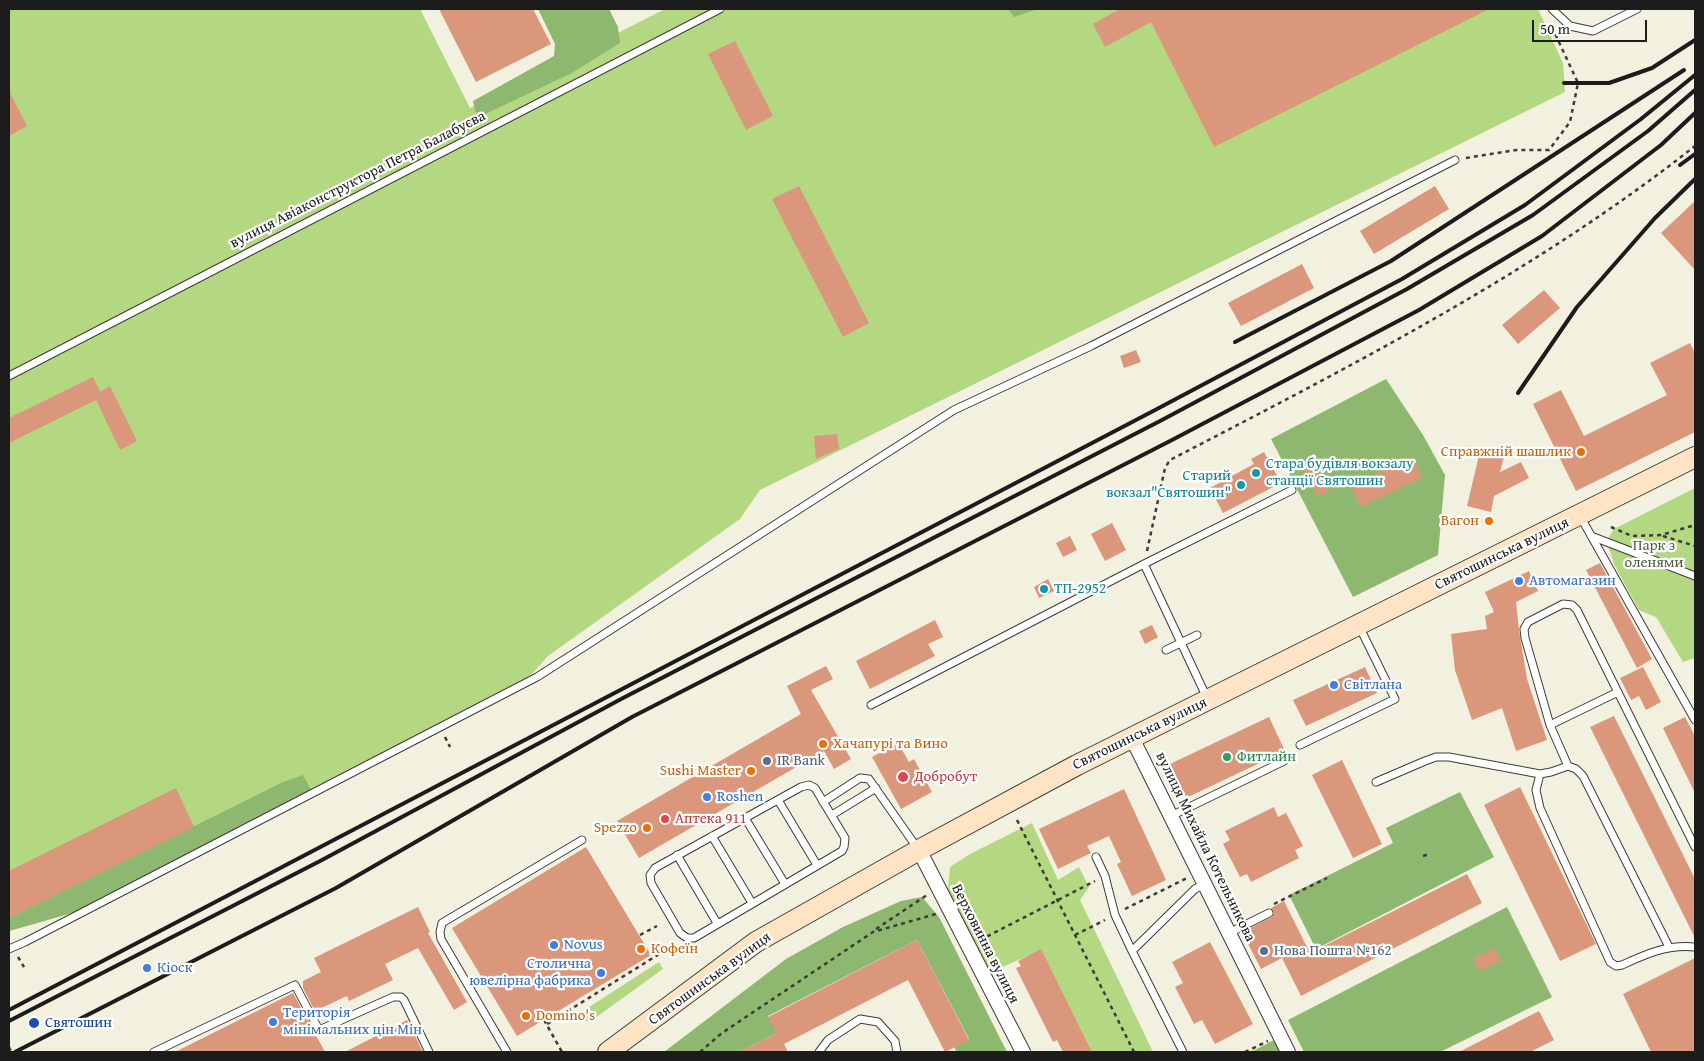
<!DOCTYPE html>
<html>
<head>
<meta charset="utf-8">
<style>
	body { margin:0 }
	#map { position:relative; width:1704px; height:1061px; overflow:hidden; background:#f2f0de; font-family:"Gentium Book Plus",serif }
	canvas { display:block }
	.frame { position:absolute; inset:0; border:10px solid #1c1c1c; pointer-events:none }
	.scale { position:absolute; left:1532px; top:20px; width:115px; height:22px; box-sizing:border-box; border:2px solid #1c1c1c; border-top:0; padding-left:6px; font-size:15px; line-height:18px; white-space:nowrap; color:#1c1c1c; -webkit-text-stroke:4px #fff; paint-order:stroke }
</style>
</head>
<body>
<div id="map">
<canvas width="1704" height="1061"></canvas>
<div class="frame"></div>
<div class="scale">50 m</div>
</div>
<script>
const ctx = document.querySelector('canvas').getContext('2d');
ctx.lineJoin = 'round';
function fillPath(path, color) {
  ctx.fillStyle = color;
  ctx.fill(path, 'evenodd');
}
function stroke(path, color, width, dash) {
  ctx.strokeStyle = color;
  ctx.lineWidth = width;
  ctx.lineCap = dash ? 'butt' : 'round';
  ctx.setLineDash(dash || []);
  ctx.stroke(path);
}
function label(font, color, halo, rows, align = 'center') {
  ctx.font = font + ' "Gentium Book Plus",serif';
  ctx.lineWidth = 4.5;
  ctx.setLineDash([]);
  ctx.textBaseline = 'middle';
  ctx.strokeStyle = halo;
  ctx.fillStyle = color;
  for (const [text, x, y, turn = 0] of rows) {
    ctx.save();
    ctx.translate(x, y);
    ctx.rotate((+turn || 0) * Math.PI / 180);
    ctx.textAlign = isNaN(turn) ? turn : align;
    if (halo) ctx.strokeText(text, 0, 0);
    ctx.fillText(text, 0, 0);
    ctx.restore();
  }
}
fillPath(new Path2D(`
	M9 9H420L470 108 665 9H1538L1563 63 1565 92 760 490 740 519 548 656 531 675 79 911 9 931Z
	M1695 488V658L1683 662 1656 617 1639 610 1615 566 1609 549V537L1614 529Z
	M1032 823 1058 880 1079 867 1089 887 1080 900 1153 1052H1092L1041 950 989 973 948 890 950 867 970 854Z
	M659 962 663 969 591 1021 569 1020Z`), '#b3d881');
fillPath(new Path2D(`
	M538 9H609L618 27 620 43 572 73 481 116 475 111 473 101 554 56 555 44Z
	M1008 9H1038L1014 17Z
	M1386 379 1423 435 1445 475 1438 555 1353 597 1271 439Z
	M303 775 311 790 79 911 9 931V918L283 782Z
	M1460 792 1494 857 1316 949 1289 895 1393 843 1386 828Z
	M922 897 939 917 1007 1052H957L954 1047 969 1039 917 940 768 1016 777 1033 740 1052H664L786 959 843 927 901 901Z
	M1507 907 1552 997 1440 1052H1304L1288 1020Z
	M1278 1038 1285 1052H1251Z`), '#8eb86f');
fillPath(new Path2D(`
	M439 9H533L551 44 476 82Z
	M1120 9H1489L1214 147 1151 22 1105 47 1093 24Z
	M735 41 773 116 746 130 708 54Z
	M9 91 27 126 9 136Z
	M799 186 869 323 843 337 772 199Z
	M1435 186 1449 209 1374 254 1360 231Z
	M1695 201V270L1661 233Z
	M1302 264 1314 288 1241 326 1228 303Z
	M1544 290 1560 308 1518 344 1502 325Z
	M1690 343 1695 353V432L1576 491 1533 404 1561 390 1584 436 1667 395 1650 363Z
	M1136 350 1141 362 1124 368 1120 356Z
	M93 377 100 392 110 386 137 441 120 450 96 400 9 443V418Z
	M837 434 839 449 816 459 814 436Z
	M1480 451 1504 457 1500 472 1521 462 1529 478 1494 496 1491 512 1467 506Z
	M1264 452 1281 483 1223 513 1210 488 1254 464 1251 459Z
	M1412 456 1422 478 1361 507 1351 486Z
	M1317 460 1331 489 1317 496 1303 467Z
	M1112 523 1126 550 1105 561 1091 534Z
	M1070 536 1077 550 1063 557 1056 543Z
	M1600 563 1652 659 1637 668 1586 570Z
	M1529 571 1538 591 1516 602 1519 630 1527 679 1547 740 1516 751 1502 708 1472 720 1455 670 1451 634 1487 629 1485 616 1494 612 1485 592Z
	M1048 579 1054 591 1039 598 1034 587Z
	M935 620 943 637 928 644 935 656 870 689 856 661Z
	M1152 625 1158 637 1145 644 1139 631Z
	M826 666 833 679 811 690 851 759 834 769 824 751 639 858 617 821 801 714 787 686Z
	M1365 667 1377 693 1306 726 1293 700Z
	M1643 667 1661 702 1646 710 1639 696 1631 700 1620 678Z
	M1614 716 1695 879V938L1590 727Z
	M1269 717 1285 751 1186 798 1170 764Z
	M1685 717 1695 736V793L1663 728Z
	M898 743 909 762 914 759 932 792 901 809 872 757Z
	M1342 760 1382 844 1353 858 1312 775Z
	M1520 787 1596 944 1560 961 1484 805Z
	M176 788 194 827 9 918V871Z
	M1124 789 1166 880 1132 896 1117 864 1121 862 1109 836 1087 846 1091 853 1058 869 1039 829Z
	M1274 807 1278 817 1286 813 1303 846 1295 850 1299 858 1251 882 1247 874 1240 877 1223 844 1230 840 1225 831Z
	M586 847 651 955 517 1036 452 928Z
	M1467 874 1482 903 1301 996 1282 958 1261 969 1242 932 1272 917 1274 913 1271 908 1284 901 1310 953Z
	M418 907 430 932 428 933 467 1002 454 1010 418 948 385 964 393 980 349 1001 347 996 315 1011 303 988V981L321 972 314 958Z
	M917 940 969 1040 945 1052 908 980 784 1044 788 1052H740L777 1033 768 1017Z
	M1210 942 1253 1024 1215 1044 1202 1020 1194 1024 1175 987 1183 983 1172 962Z
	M1495 948 1501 961 1479 971 1473 959Z
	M1041 949 1092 1052H1063L1057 1040 1053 1042 1016 968 1021 966 1018 961Z
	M1695 958V1052H1651L1623 994Z
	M293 993 325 1052H175Z
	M1539 1011 1554 1040 1530 1052H1459Z
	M407 1020 423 1052H345Z`), '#da977c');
const service = new Path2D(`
	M1552 9 1570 26 1593 31 1637 9
	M9 376 720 9
	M1580 516 1695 720
	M1591 536 1695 576
	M1144 564 1207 698
	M1166 650 1197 635
	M871 705 1144 564 1292 490
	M1550 725 1618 692
	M1300 745 1395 699 1359 626
	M1568 766 1550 725 1525 638 1524 629 1528 622 1563 604 1572 605 1577 610 1695 847
	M1540 774 1536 790 1540 808 1610 962 1616 966 1622 965C1646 954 1668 944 1695 947
	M1376 782 1425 761 1436 757H1449L1540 774 1551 772 1568 766 1576 769 1583 776 1669 947
	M809 785 815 788 845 838 844 847 842 851 694 938H687L680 933 651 883 650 875 655 868 801 787Z
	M778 800 817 865
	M823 802 860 778 869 779 918 849
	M832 815 876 788
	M1171 816 1284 761
	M745 818 785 884
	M712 836 752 903
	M677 855 717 923
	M1096 857 1105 876 1115 915 1132 951 1195 889 1205 884
	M1229 933 1269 913
	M9 949 25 942 537 677 954 410 1091 346 1455 160
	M1132 951 1183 1052
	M154 1052 295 985 319 1030 393 997H401L404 1000 429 1052
	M507 1052 441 939 440 932 442 923 582 840
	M819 1052 828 1040 860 1019 878 1022 895 1041 897 1052`);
const minor = new Path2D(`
	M1132 738 1288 1052
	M919 850 1023 1052`);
const secondary = new Path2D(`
	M608 1052 756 942 919 850 1077 765 1695 457`);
stroke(service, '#3c3c39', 9);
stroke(minor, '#3c3c39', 16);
stroke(secondary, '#3c3c39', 22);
stroke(new Path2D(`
	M1466 158 1516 150H1549L1570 122 1578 83 1551 25
	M1611 527 1632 536 1661 535 1695 525
	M1663 536 1695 546
	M1147 551 1165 468 1170 460C1351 366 1534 273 1695 146
	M445 737 450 747
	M1017 820 1134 1052
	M1199 825 1202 831
	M1423 856 1429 854
	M1274 904 1327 878
	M1125 909 1187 878
	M876 929 927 895
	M640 935 657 926
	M1075 935 1105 920
	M980 940 1095 881
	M18 957 24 967
	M544 1020 562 1052
	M547 1024 664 951
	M9 1047 11 1052
	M700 1052 722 1033 873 932 936 914
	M1245 1052 1268 1041`), '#3c3c39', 2.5, [4, 4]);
stroke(service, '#fff', 7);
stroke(minor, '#fff', 14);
stroke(secondary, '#fee4c5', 20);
stroke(new Path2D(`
	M1564 83H1609L1652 68 1695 40
	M1680 165 1695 154
	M1235 342 1391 261 1684 70
	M1518 393 1577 307 1655 218 1695 179
	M9 1010 1157 409 1402 279 1525 205 1641 119 1695 75
	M9 1021 322 860 623 698 1162 420 1407 289 1533 215 1648 131 1695 90
	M15 1052 336 888 632 717 1172 440 1419 310 1542 236 1661 145 1695 113`), '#1c1c1c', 4);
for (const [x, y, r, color] of [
	[1581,452,5,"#e8710a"],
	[1256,473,5,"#0f9aa8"],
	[1241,485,5,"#0f9aa8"],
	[1489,521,5,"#e8710a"],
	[1519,581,5,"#3f7fe0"],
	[1044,589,5,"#0f9aa8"],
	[1334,685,5,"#3f7fe0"],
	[823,744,5,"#e8710a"],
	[1227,757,5,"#2e9e5b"],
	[767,761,5,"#5c6f8a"],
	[751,771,5,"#e8710a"],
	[903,777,6,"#e0444e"],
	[707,797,5,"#3f7fe0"],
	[665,819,5,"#e0444e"],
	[647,828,5,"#e8710a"],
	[554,945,5,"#3f7fe0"],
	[641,949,5,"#e8710a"],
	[1264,951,5,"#5c6f8a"],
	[147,968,5,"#3f7fe0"],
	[601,973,5,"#3f7fe0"],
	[526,1016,5,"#e8710a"],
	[273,1022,5,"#3f7fe0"],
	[34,1023,6,"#1a4fb4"]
]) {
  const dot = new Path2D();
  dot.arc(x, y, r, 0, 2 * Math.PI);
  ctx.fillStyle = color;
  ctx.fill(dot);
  stroke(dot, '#fff', 2);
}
label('15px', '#1c1c1c', '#fff', [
	["вулиця Авіаконструктора Петра Балабуєва",358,180,-27],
	["Святошинська вулиця",1502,554,-26],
	["Святошинська вулиця",1140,734,-26],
	["вулиця Михайла Котельникова",1205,847,64],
	["Верховинна вулиця",985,944,63],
	["Святошинська вулиця",710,979,-36]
]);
label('15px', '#c56008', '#fff', [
	["Справжній шашлик",1571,452],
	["Вагон",1479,521],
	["Хачапурі та Вино",833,744,"left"],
	["Sushi Master",741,771],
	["Spezzo",637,828],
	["Кофеїн",651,949,"left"],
	["Domino's",536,1016,"left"]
], 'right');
label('15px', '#0d838f', '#fff', [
	["Стара будівля вокзалу",1266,464],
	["станції Святошин",1266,481],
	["Старий",1231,476,"right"],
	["вокзал\"Святошин\"",1231,493,"right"],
	["ТП-2952",1054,589]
], 'left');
label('15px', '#515e3f', '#fff', [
	["Парк з",1654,546],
	["оленями",1654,563]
]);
label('15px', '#366cbe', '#fff', [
	["Автомагазин",1529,581],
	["Світлана",1344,685],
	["Roshen",717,797],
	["Novus",564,945],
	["Столична",591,964,"right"],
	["ювелірна фабрика",591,981,"right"],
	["Кіоск",157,968],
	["Територія",283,1013],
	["мінімальних цін Мін",283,1030]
], 'left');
label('15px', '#27864d', '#fff', [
	["Фитлайн",1237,757]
], 'left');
label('15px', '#4e5e75', '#fff', [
	["IR Bank",777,761],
	["Нова Пошта №162",1274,951]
], 'left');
label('15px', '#be3a42', '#fff', [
	["Добробут",914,777],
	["Аптека 911",675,819]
], 'left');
label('15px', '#164399', '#fff', [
	["Святошин",45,1023]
], 'left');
</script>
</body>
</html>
